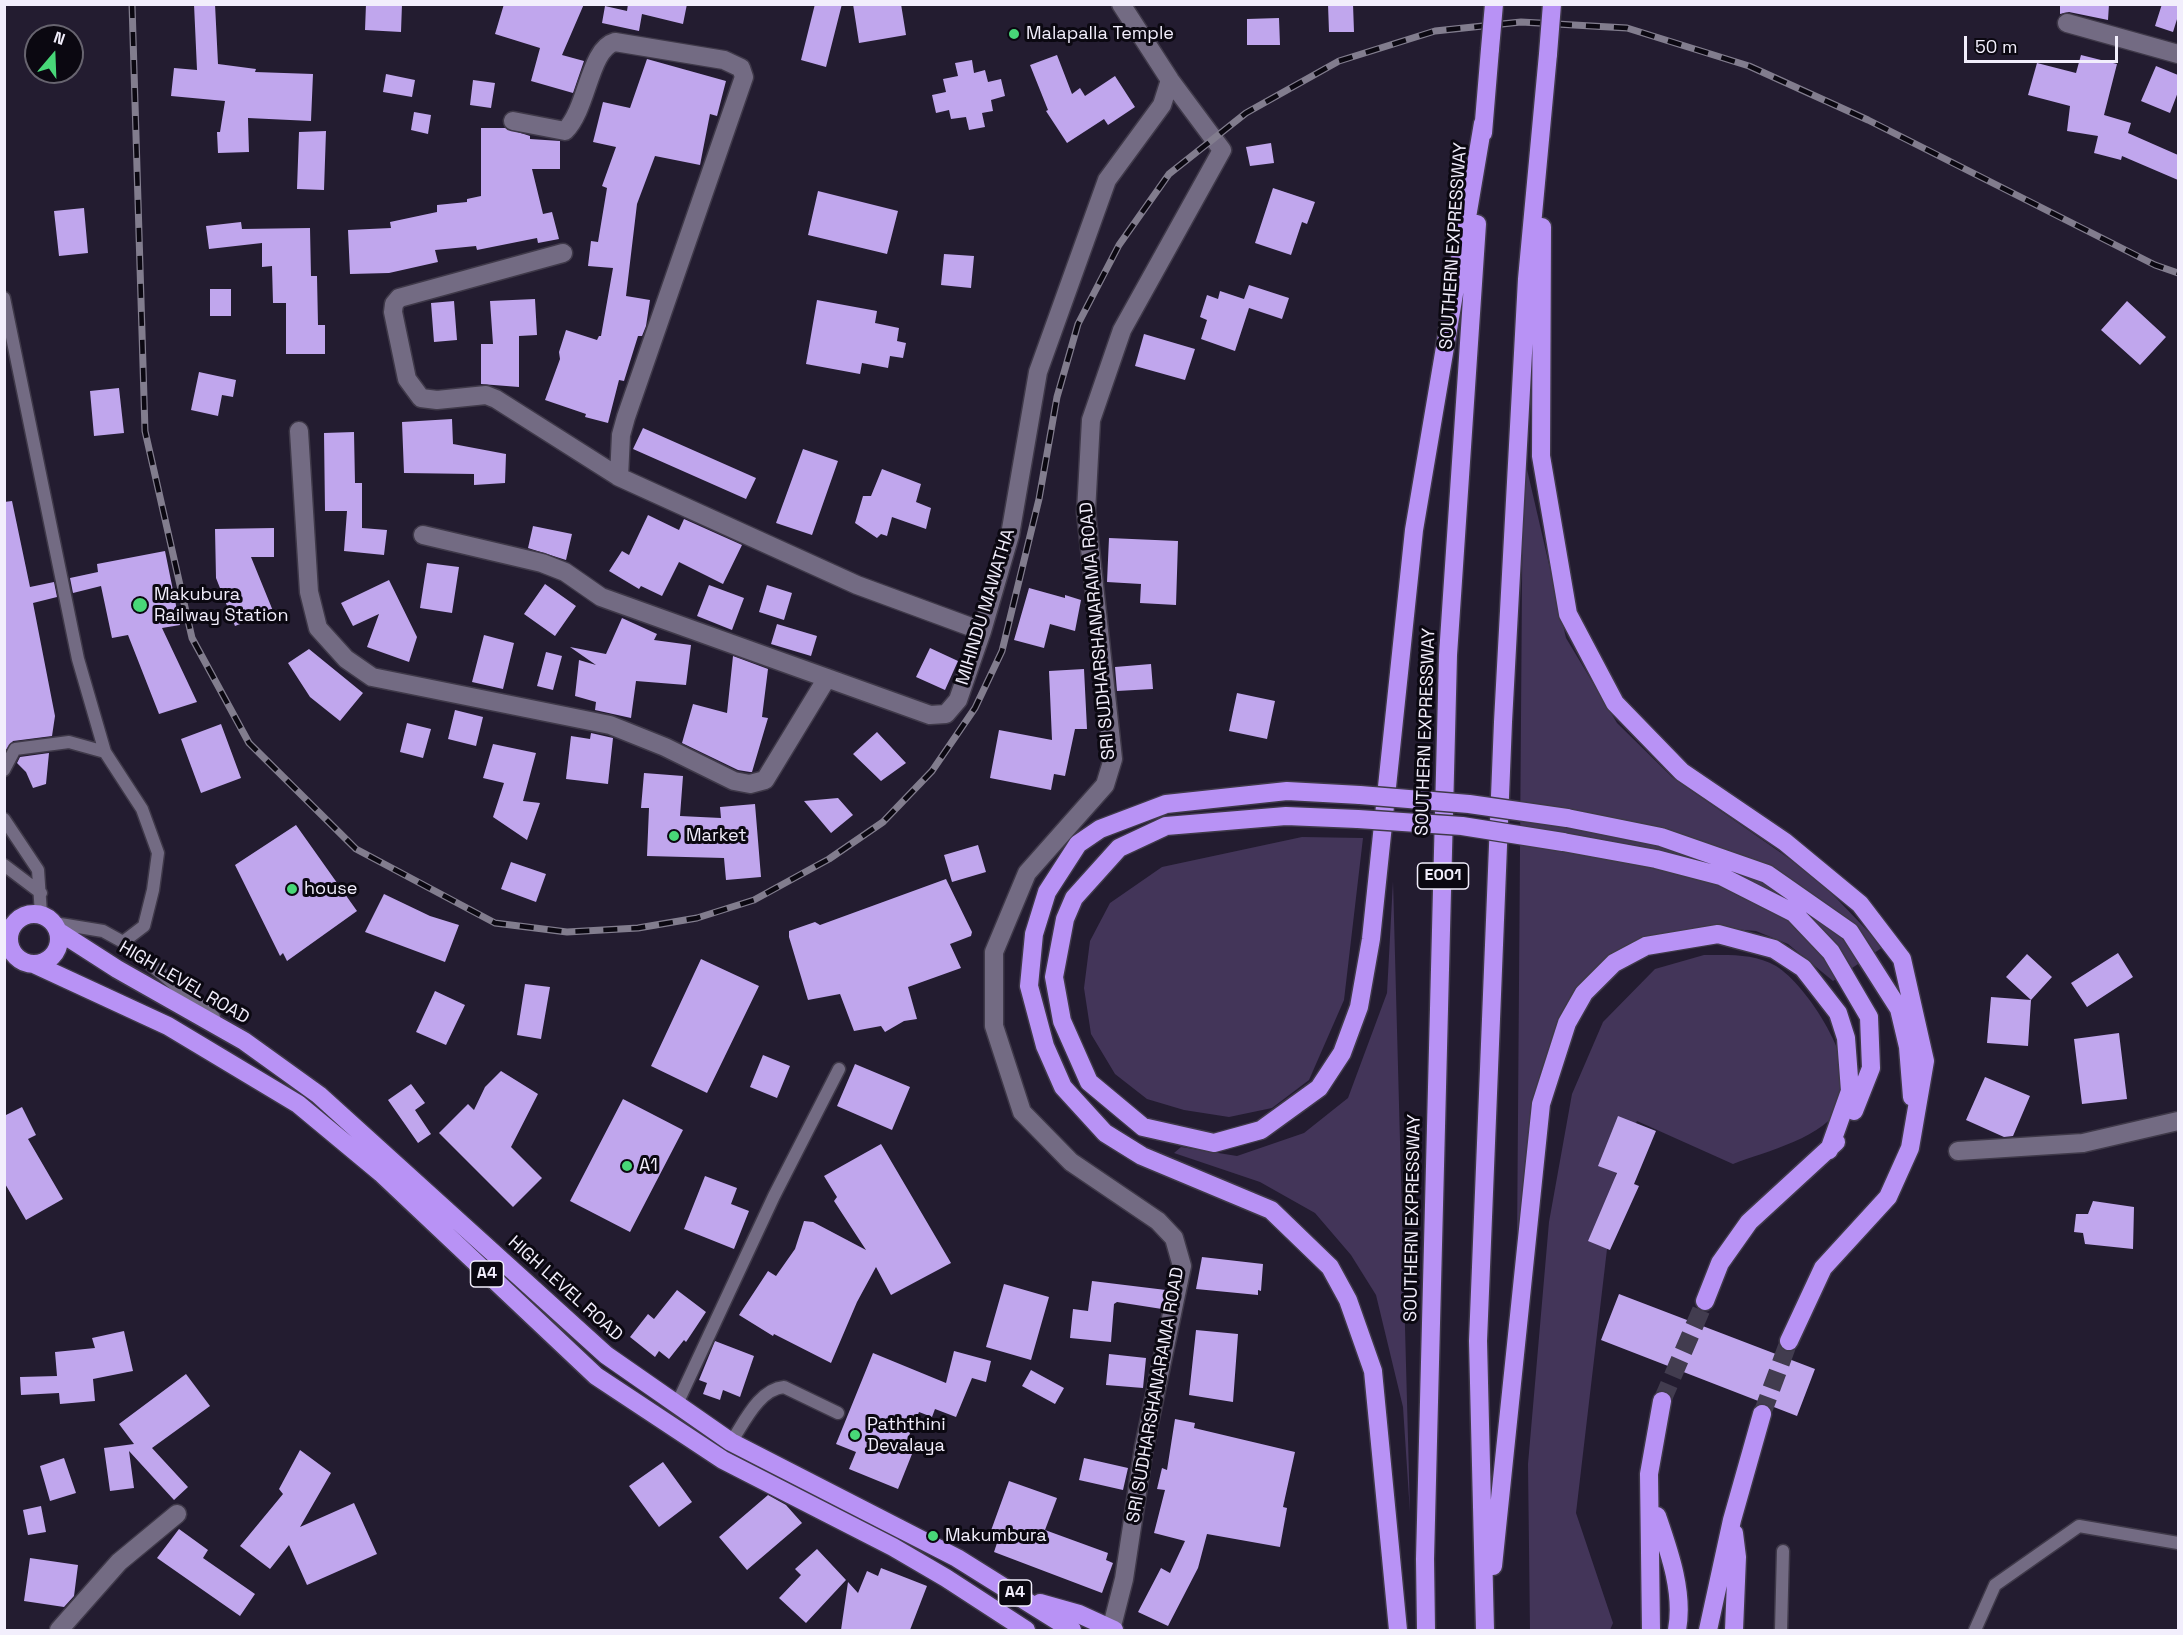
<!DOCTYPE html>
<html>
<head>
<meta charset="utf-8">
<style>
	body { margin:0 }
	#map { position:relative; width:2183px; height:1635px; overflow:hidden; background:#231c30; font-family:"Space Grotesk",sans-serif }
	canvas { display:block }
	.frame { position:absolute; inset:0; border:6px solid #f2eefc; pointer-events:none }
	.north { position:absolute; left:24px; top:24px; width:60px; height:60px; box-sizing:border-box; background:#0b0811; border:2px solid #67646f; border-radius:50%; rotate:19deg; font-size:16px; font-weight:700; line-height:24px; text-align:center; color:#f2eefc }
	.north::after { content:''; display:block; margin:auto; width:21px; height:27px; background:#48d778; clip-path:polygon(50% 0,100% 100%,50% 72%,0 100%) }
	.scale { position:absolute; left:1964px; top:36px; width:154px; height:27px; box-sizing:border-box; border:3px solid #f2eefc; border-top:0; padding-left:8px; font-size:18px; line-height:21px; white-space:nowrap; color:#f2eefc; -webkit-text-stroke:4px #0b0811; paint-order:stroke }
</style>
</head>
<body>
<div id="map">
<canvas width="2183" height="1635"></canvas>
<div class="frame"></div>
<div class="north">N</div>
<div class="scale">50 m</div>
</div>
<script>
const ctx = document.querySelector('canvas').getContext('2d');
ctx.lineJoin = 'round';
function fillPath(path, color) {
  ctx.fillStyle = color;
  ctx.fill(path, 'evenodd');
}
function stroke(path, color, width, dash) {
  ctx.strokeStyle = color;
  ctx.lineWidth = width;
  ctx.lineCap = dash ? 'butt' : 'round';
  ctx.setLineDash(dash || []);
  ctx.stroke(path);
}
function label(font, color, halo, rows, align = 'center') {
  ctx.font = font + ' "Space Grotesk",sans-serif';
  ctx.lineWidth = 6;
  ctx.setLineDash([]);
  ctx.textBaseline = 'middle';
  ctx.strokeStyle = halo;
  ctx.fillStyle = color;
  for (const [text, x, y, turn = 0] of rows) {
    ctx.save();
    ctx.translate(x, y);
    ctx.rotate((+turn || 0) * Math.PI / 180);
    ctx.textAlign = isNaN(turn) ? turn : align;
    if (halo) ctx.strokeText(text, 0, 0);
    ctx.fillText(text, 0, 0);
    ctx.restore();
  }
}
fillPath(new Path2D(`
	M1523 452 1566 638 1617 723 1672 777 1817 878 1883 947 1833 981 1788 944 1756 931 1709 927 1654 935 1616 954 1539 1081 1517 1247Z
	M1302 837 1363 838 1344 1000 1309 1080 1272 1108 1229 1117 1184 1110 1147 1099 1115 1074 1091 1034 1084 988 1090 941 1110 903 1162 867Z
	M1393 881 1410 1513 1403 1407 1376 1295 1351 1255 1315 1213 1260 1182 1174 1153 1181 1147 1237 1156 1304 1133 1348 1098 1387 993Z
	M1704 955C1728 955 1754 953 1776 966 1807 985 1860 1066 1842 1103 1826 1138 1766 1151 1733 1164L1637 1121 1617 1164 1576 1513 1613 1623 1610 1630H1530L1528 1464 1549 1222 1572 1094 1603 1022 1655 969Z`), '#433559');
fillPath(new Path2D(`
	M194 4H215L218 64 256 69 255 72 313 74 311 121 248 118 249 152 218 153 217 132H220L225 101 171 96 174 68 197 70Z
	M366 4H402L401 32 365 30Z
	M504 4H584L562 55 584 61 573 93 531 81 540 48 495 34Z
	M628 4H687L683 24 642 14 639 31 602 23 605 6 627 11Z
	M815 4H842L826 67 801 60Z
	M853 4H901L906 35 859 43Z
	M1328 4H1353L1354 32H1329Z
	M2060 4H2109L2108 20 2069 12 2060 14Z
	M2162 4H2178V16L2173 32 2155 26Z
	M1279 18 1280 45H1247V19Z
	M1057 55 1072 94 1080 88 1085 96 1115 76 1135 107 1108 125 1104 119 1067 143 1046 111 1048 110 1030 65Z
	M2081 55 2117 64 2104 115 2131 123 2128 133 2178 155V180L2122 156 2121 160 2094 153 2098 136 2067 131 2070 106 2028 95 2037 63 2076 73Z
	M647 59 726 81 717 116 710 114 700 165 655 156 637 204 626 296 650 300 646 326 642 336H638L624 381 619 380 608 423 585 417 586 414 545 400 560 359 559 352 566 330 597 340 599 336H601L613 268 588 266 591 241 598 242 607 188 602 186 616 147 593 142 603 102 630 108Z
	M972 60 974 73 985 70 988 82 1001 79 1005 96 991 100 993 111 982 113 985 127 969 130 966 117 951 119 949 110 936 113 932 95 946 92 943 79 958 76 955 63Z
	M2156 66 2178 75V92L2170 113 2141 101Z
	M386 74 415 80 412 97 383 92Z
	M473 80 495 83 491 108 470 105Z
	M414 112 431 115 428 134 411 130Z
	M481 128H505L530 136V139L560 141V169H532L543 214 552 212 559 239 538 243 537 238 477 250 476 246 435 250 438 262 389 273 350 274 348 230 391 228 390 222 437 212V205L467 202V199L481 196Z
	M326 131 324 190 297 189 299 132Z
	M1271 143 1274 163 1250 166 1246 147Z
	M1273 188 1315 202 1307 224 1302 222 1291 255 1255 243Z
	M818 191 898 211 887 254 808 235Z
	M84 208 88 253 59 256 54 211Z
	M241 222 242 229 310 228 311 276H317L318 325H325V354H286V303H273L272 266 262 267V243L209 249 206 226Z
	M944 254 974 256 971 288 941 285Z
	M1249 285 1289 298 1282 319 1249 308 1235 351 1201 339 1207 320 1200 317 1207 295 1218 299 1220 291 1244 299Z
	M210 289H231V316H210Z
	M535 299 537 335 519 336V387L481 384V344H493L490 301Z
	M817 300 877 311 875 323 899 328 897 341 906 343 903 358 890 356 888 368 862 363 860 374 806 364Z
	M454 301 457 340 434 342 431 303Z
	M2127 301 2166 337 2140 365 2101 330Z
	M1144 334 1195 349 1185 380 1135 366Z
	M199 372 236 380 233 397 222 395 218 416 191 410Z
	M119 388 124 433 94 436 90 391Z
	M452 419 453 444 506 454 505 483 474 485V474L404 473 402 422Z
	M643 428 756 478 746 499 633 449Z
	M354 432 355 483H362V528L387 530 384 555 344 551 347 511H325L324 433Z
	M803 449 838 461 812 535 776 523Z
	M882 469 921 484 916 502 931 508 926 529 892 517 887 536 881 534 877 538 855 523 863 496H871Z
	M12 501 30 587 54 582 57 597 33 603 55 716 52 736 13 741 5 751 4 502Z
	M648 515 679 530 684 519 742 545 723 584 679 562 662 596 641 586 639 589 609 571 622 551 629 555Z
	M533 526 572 534 566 560 528 548Z
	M274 528V557H251L273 611 235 626 216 578 215 529Z
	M1109 538 1178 541 1176 605 1140 603 1141 584 1107 582Z
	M165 551 180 625 162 628 197 702 159 714 128 635 112 638 101 586 73 593 70 578 98 572 97 564Z
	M427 563 459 567 452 613 420 608Z
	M389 580 417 637 409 662 367 647 379 614 353 626 341 603Z
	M545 584 576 606 555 636 524 614Z
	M709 585 744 598 732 630 697 616Z
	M767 585 792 593 784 620 759 612Z
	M1029 588 1065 598V595L1081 600 1075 631 1050 624 1044 648 1014 640Z
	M622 618 657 634 654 640 691 645 686 685 636 681 631 718 595 710 596 702 575 696 579 660 596 665 570 647 606 654Z
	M777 624 817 636 811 656 771 644Z
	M484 635 514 643 503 689 472 682Z
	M930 648 958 661 945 690 916 677Z
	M309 649 363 693 340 721 310 697 288 663Z
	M546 652 562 656 553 690 537 686Z
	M733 656 768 669 762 717 768 718 752 772H750L738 770 682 743 693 704 727 713Z
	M1151 664 1153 689 1117 691 1115 667Z
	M1084 669 1087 729H1075L1065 776 1054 774 1051 790 990 778 999 730 1052 740 1049 671Z
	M1237 693 1275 701 1267 739 1229 731Z
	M455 710 483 717 476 746 448 739Z
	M407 723 431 729 423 758 400 752Z
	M221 724 241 778 201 793 181 739Z
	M877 732 906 763 881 781 853 754Z
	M591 733 613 738 608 784 566 779 571 736 590 739Z
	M493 744 536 753 523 801 540 803 527 840 493 817 504 783 483 778Z
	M49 753 46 784 33 788 26 772 17 763 20 757Z
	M644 773 683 776 680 816 721 818 720 807 755 804 761 877 726 880 724 858 647 856 649 808H641Z
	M838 798 853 815 831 833 804 801Z
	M296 825 357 911 287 961 283 953 280 956 235 865Z
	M978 845 986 872 952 882 944 855Z
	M511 862 546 874 536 902 501 889Z
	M946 879 972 932 971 936 950 944 961 968 908 987 917 1019 904 1021 885 1032 881 1026 854 1031 840 994 808 1000 789 937V931L815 922 820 925Z
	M384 894 430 916 459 925 445 962 365 932Z
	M2118 953 2133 977 2087 1007 2071 983Z
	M2027 954 2052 977 2031 1000 2006 977Z
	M701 959 759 986 707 1093 651 1066Z
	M525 984 550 987 541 1039 517 1035Z
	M435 991 465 1005 446 1045 416 1032Z
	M1991 997 2031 1000 2028 1046 1987 1043Z
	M2119 1033 2127 1099 2082 1104 2074 1039Z
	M763 1055 790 1066 777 1098 750 1087Z
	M855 1064 910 1087 892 1130 837 1106Z
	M501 1071 538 1094 511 1147 542 1178 513 1207 439 1133 468 1104 474 1110 485 1087Z
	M1985 1077 2030 1096 2013 1136 2004 1137 1966 1120Z
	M411 1084 425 1103 415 1110 431 1134 418 1143 388 1100Z
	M623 1099 683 1130 630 1232 570 1201Z
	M22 1107 36 1135 28 1139 63 1199 26 1220 4 1182V1116Z
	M1618 1116 1656 1131 1634 1184 1639 1186 1610 1250 1588 1241 1617 1173 1598 1166Z
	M881 1144 951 1263 891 1295 876 1267 857 1302 831 1363 774 1334 773 1336 739 1315 768 1271 776 1276 795 1249 804 1221 813 1222 866 1250 834 1201 837 1197 824 1176Z
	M705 1176 737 1188 731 1204 749 1211 734 1249 684 1229Z
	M2093 1201 2134 1207 2133 1249 2085 1244 2083 1233 2074 1232 2076 1214H2088Z
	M1202 1257 1263 1264 1261 1291 1258 1290V1295L1196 1289Z
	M1092 1281 1166 1290 1162 1309 1117 1302 1114 1304 1111 1342 1070 1338 1073 1309 1088 1311Z
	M1004 1284 1049 1297 1031 1360 986 1347Z
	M677 1290 706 1312 686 1342 684 1340 669 1359 659 1351 655 1357 630 1337 648 1314 654 1319Z
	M1619 1294 1815 1369 1797 1416 1601 1340Z
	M1196 1330 1238 1334 1233 1402 1189 1395Z
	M124 1331 133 1371 93 1379 95 1401 60 1404 59 1393 21 1395 20 1377 57 1376 55 1352 95 1348 92 1338Z
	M715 1341 754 1356 740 1397 723 1390 720 1400 703 1394 707 1383 699 1380Z
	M954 1351 991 1361 986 1382 972 1378 956 1417 935 1409 932 1417 919 1412 905 1445 914 1449 898 1489 849 1469 856 1452 836 1444 873 1353 946 1383Z
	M1109 1354 1146 1358 1143 1388 1106 1385Z
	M1031 1370 1064 1388 1055 1404 1022 1386Z
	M186 1374 210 1406 152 1448 188 1487 174 1500 129 1451 134 1488 110 1491 104 1448 134 1444 119 1424Z
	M1175 1419 1195 1423 1194 1428 1295 1452 1283 1507 1287 1508 1280 1547 1207 1534 1198 1568 1168 1626 1138 1612 1161 1568 1170 1573 1185 1541 1154 1533 1165 1490 1157 1489 1162 1468 1167 1470Z
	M300 1450 331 1473 300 1527 354 1503 377 1554 307 1585 289 1545 270 1569 240 1546 283 1494 279 1489Z
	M64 1458 76 1493 50 1501 40 1466Z
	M1084 1458 1128 1468 1123 1490 1079 1480Z
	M663 1462 692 1502 659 1527 629 1486Z
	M1009 1481 1057 1498 1045 1530 1108 1553 1106 1560 1113 1563 1102 1593 994 1552 998 1540 989 1536Z
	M768 1495 786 1505 802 1523 747 1570 719 1537Z
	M41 1506 46 1532 28 1535 23 1510Z
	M179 1529 208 1550 203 1558 255 1594 240 1616 157 1558Z
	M817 1549 846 1580 806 1623 779 1598 801 1575 795 1569Z
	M30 1558 78 1565 74 1596 64 1607 24 1601Z
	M881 1568 927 1586 910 1630H841L848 1582 858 1593 867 1571 878 1576Z`), '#c0a6ed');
stroke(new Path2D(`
	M1662 1401 1705 1301
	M1762 1414 1789 1341`), '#423c4f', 18, [18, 9]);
const lane = new Path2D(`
	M4 298 78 659 105 752 142 809 158 853 153 890 144 926 123 942
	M4 770 15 749 69 742 105 752
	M4 819 38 870 41 914
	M4 865 41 893
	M54 923 103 931 123 942 214 1017
	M677 1404 774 1196 839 1069
	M731 1442C744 1423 759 1389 784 1387L838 1413
	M1781 1630 1783 1551
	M1975 1630 1995 1585 2079 1526 2178 1543`);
const street = new Path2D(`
	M2067 23 2178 54
	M513 121 565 131C588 108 589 49 615 42L724 60 741 68 744 77 626 417 621 435 619 477 857 585 982 631
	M563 253 399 298 394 304 393 312 407 379 421 398 437 400 486 395 496 399 619 477
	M299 431 309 592 318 628 346 659 372 677 610 725 665 747 734 781 750 784 765 780 827 678
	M423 535 542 563 565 572 601 597 930 715 946 714 958 700 982 631 1010 535 1038 372 1107 180 1162 105 1170 80
	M1958 1151 2083 1143 2178 1121
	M59 1630 119 1562 177 1514
	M1111 1630 1124 1579 1144 1447 1182 1266 1174 1238 1158 1221 1071 1162 1022 1112 994 1026V952L1027 873 1105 785 1113 759 1086 512 1091 420 1122 330 1222 150 1170 80 1121 4`);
const highway = new Path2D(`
	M1483 133 1490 49
	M1542 227 1541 456 1568 614 1615 703 1682 772 1785 842 1860 904 1902 959 1925 1061 1910 1148 1888 1197 1823 1268 1789 1341
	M1360 795 1287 791 1166 804 1100 829 1078 844 1047 892 1034 934 1029 986 1045 1046 1063 1087 1105 1133 1142 1156 1271 1210 1330 1267 1348 1300 1373 1371 1398 1630
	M1567 818 1661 837 1767 874 1850 932 1899 1009 1908 1047 1912 1097
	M1358 819 1286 816 1166 826 1119 848 1074 898 1065 919 1054 977 1062 1021 1089 1082 1143 1127 1214 1143 1261 1130 1319 1088 1342 1053 1359 1007 1371 939 1414 530 1483 123
	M1563 842 1656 859 1721 876 1794 913 1831 952 1869 1017 1871 1068 1854 1111
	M9 939a25 25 0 1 1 50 0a25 25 0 1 1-50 0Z
	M61 933 117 969 244 1041 319 1095 606 1355 731 1442 957 1558 1072 1630
	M34 964 168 1026 298 1104 381 1173 596 1376 723 1460 893 1547 946 1578 1026 1630
	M1705 1301 1720 1263 1749 1222 1836 1142
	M1657 1516C1669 1551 1684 1592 1677 1630
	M1493 1566 1541 1104 1567 1023 1584 993 1614 963 1646 946 1718 934 1774 949 1803 968 1838 1013 1846 1038 1850 1091 1829 1150
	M1040 1603 1079 1614 1114 1630
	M1426 1630 1425 1559 1448 655 1477 224
	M1485 1630 1478 1341 1503 722 1527 279 1548 54
	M1651 1630 1649 1474 1662 1401
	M1708 1630 1732 1520 1762 1414
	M1734 1630 1737 1557 1734 1533`);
stroke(lane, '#3f3949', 15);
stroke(street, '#3f3949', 21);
stroke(highway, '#3f3949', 21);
stroke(lane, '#736b83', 12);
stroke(street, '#736b83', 18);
stroke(highway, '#b892f5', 18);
const rail = new Path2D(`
	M132 4 145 431 192 638 249 743 356 849 495 923 567 932 638 928 697 918 754 900 829 859 883 822 932 771 975 708 1002 651 1039 499 1057 397 1078 324 1119 245 1169 174 1246 113 1339 61 1435 31 1521 22 1627 28 1749 66 1868 120 2155 265 2178 273`);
stroke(rail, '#827d8e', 7);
stroke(rail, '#0b0811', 4.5, [14]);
const highwayBridge = new Path2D(`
	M1490 49 1494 4
	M1548 54 1552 4
	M1360 795 1469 804 1567 818
	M1358 819 1462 826 1563 842`);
stroke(highwayBridge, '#3f3949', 21, []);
stroke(highwayBridge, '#b892f5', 18);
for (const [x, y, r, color] of [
	[1014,34,6,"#48d778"],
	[140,605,8,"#48d778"],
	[674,836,6,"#48d778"],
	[292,889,6,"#48d778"],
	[627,1166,6,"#48d778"],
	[855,1435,6,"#48d778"],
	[933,1536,6,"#48d778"]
]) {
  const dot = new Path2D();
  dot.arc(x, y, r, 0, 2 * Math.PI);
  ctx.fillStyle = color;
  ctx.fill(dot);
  stroke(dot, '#0b0811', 2);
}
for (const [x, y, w] of [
	[1443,876,51],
	[487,1274,33],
	[1015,1593,33]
]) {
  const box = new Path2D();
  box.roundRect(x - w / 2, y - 13, w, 26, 4.5);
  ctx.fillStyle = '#0b0811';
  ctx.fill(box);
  stroke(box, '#f2eefc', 1.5);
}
label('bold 16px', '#f2eefc', null, [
	["E001",1443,876],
	["A4",487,1274],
	["A4",1015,1593]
]);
label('18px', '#f2eefc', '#0b0811', [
	["Malapalla Temple",1026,34],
	["Makubura",154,595],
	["Railway Station",154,616],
	["Market",686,836],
	["house",304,889],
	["A1",639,1166],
	["Paththini",867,1425],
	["Devalaya",867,1446],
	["Makumbura",945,1536]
], 'left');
label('18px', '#f2eefc', '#0b0811', [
	["SOUTHERN EXPRESSWAY",1454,246,-86],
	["MIHINDU MAWATHA",986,607,-73],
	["SRI SUDHARSHANARAMA ROAD",1098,631,-95],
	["SOUTHERN EXPRESSWAY",1426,732,-88],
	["HIGH LEVEL ROAD",184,983,30],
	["SOUTHERN EXPRESSWAY",1413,1218,-89],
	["HIGH LEVEL ROAD",565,1289,42],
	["SRI SUDHARSHANARAMA ROAD",1156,1395,-80]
]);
</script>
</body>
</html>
